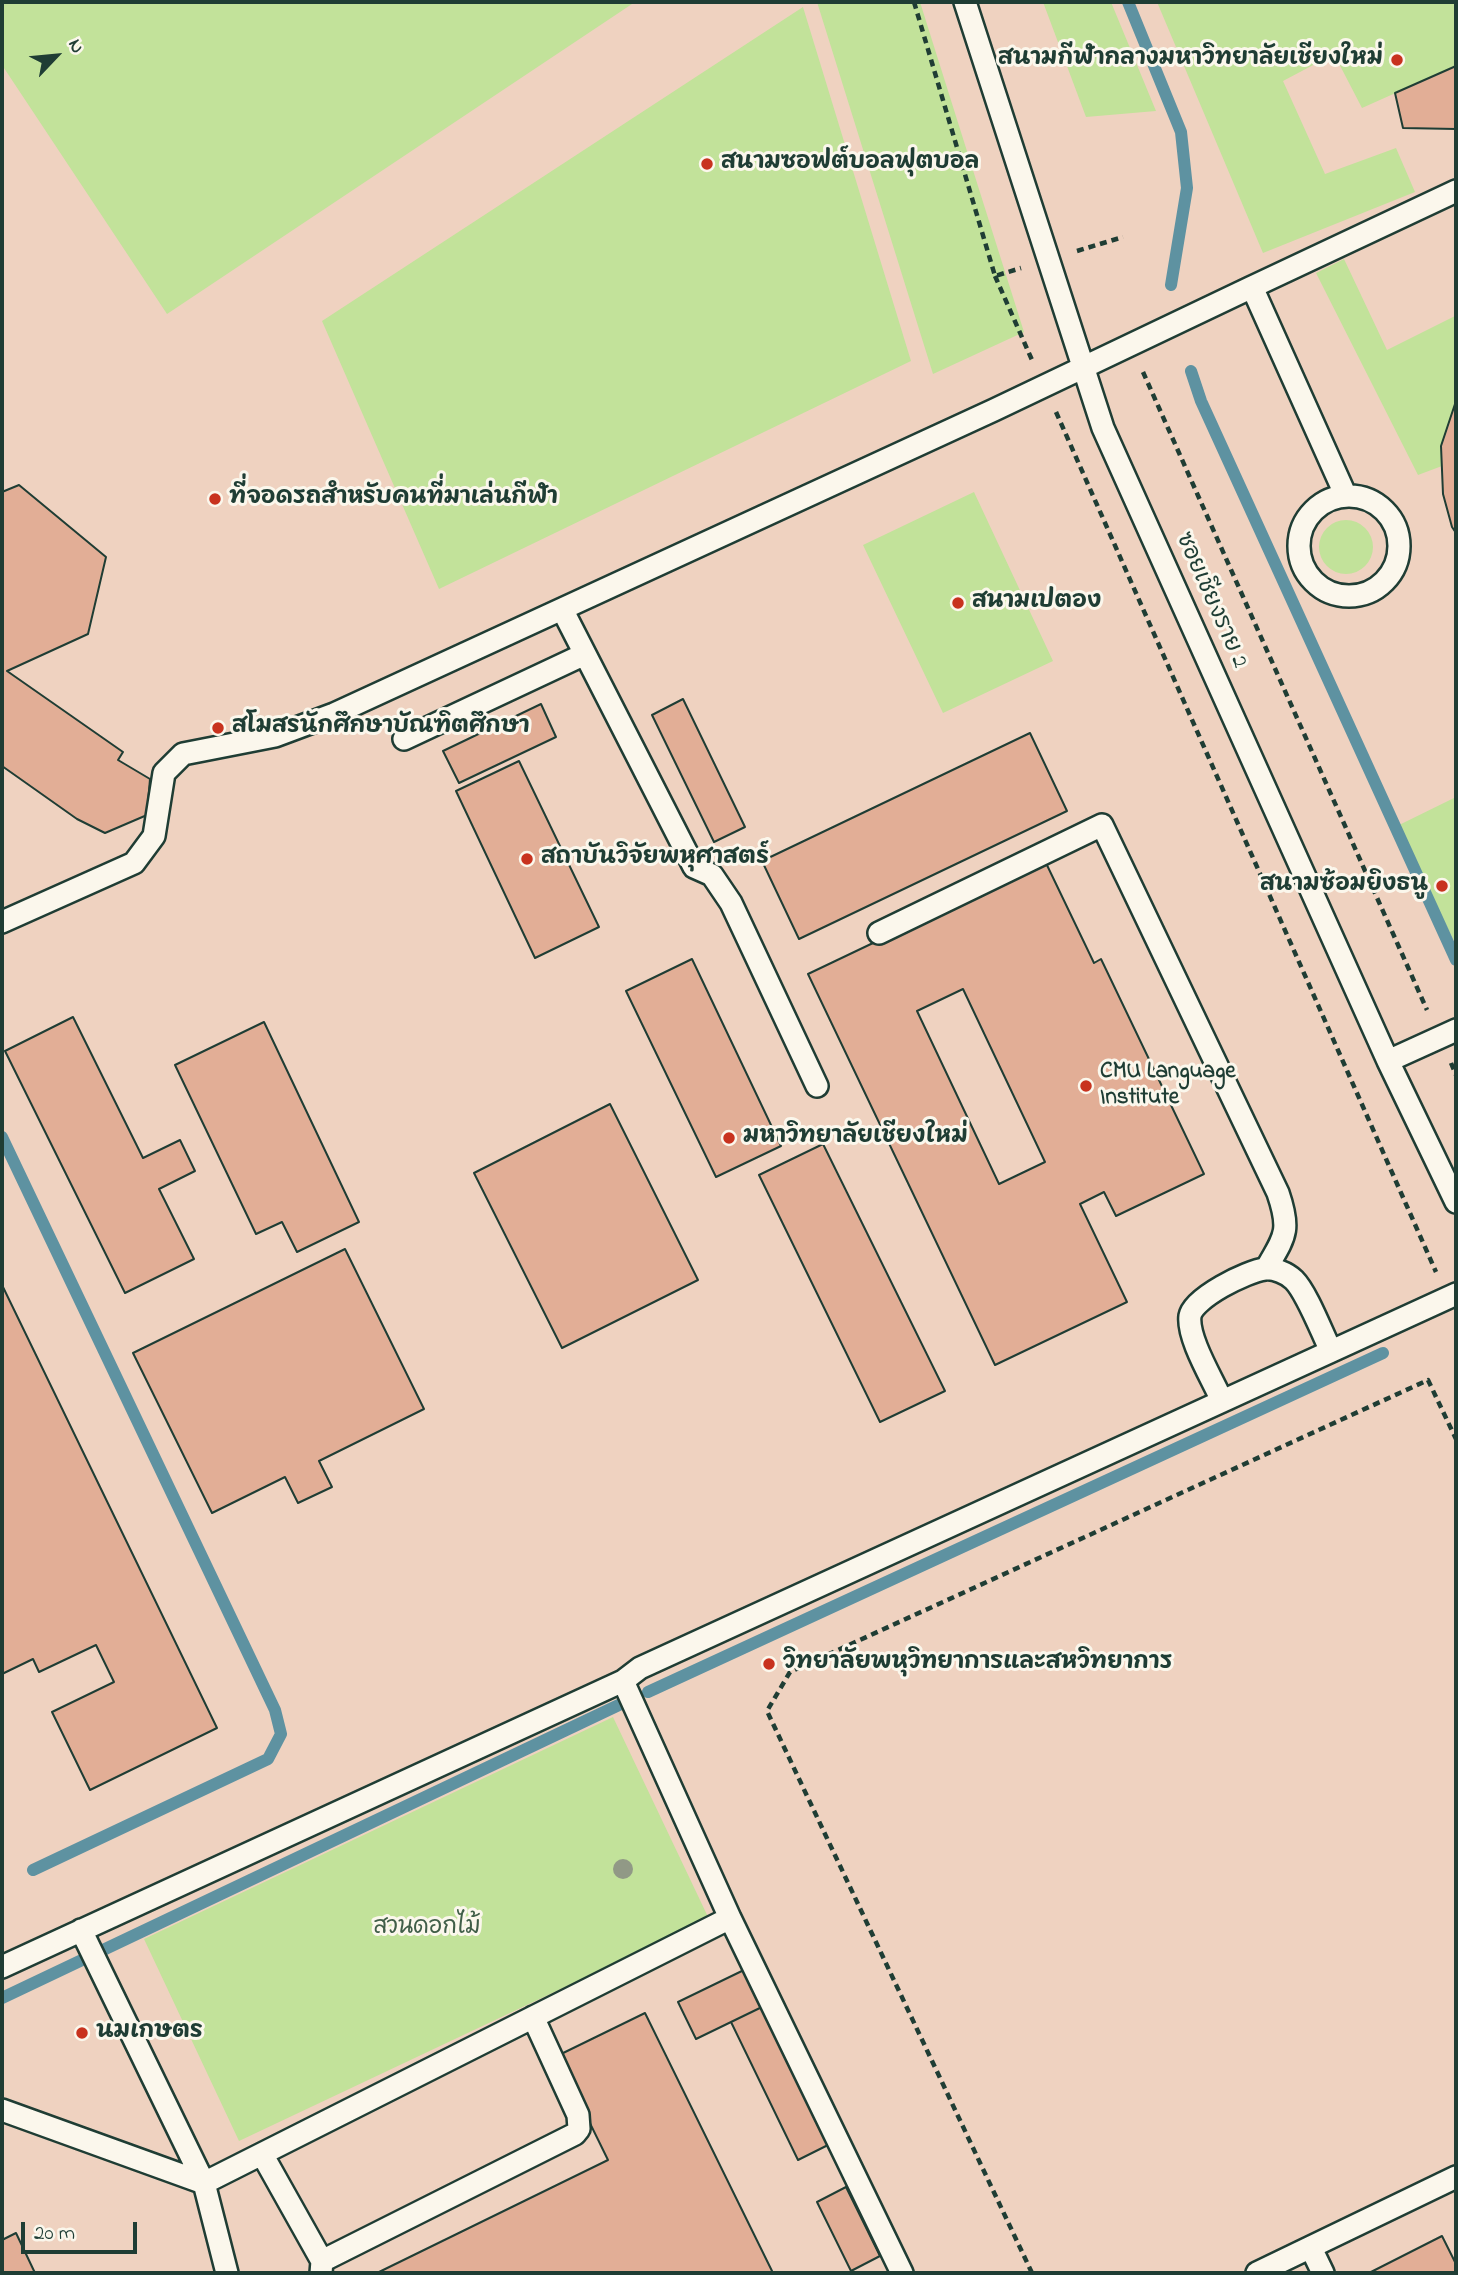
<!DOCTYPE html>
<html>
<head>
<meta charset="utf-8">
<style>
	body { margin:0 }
	#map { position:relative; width:1458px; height:2275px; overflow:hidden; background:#f4e1d2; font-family:"Indie Flower",sans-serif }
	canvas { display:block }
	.frame { position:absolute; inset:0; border:4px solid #1f3d34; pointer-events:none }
	.north { position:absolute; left:21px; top:21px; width:70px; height:70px; -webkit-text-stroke:5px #fbf7ec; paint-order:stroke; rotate:64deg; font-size:19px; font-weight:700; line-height:28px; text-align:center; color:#1f3d34 }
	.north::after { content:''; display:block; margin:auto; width:24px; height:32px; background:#1f3d34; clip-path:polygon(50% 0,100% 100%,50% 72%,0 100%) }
	.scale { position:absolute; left:21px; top:2222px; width:116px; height:32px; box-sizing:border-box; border:4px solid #1f3d34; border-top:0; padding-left:9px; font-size:21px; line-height:24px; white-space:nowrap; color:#1f3d34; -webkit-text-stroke:5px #fbf7ec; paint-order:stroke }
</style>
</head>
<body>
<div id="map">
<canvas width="1458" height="2275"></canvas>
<div class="frame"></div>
<div class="north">N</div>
<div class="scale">20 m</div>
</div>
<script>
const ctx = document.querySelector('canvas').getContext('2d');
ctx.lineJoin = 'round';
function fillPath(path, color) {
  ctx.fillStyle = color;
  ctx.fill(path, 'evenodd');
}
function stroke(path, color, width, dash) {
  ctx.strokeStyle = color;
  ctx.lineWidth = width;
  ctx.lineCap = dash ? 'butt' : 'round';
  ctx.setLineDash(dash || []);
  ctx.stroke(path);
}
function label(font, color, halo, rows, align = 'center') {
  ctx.font = font + ' "Indie Flower","Playpen Sans Thai",sans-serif';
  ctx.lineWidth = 6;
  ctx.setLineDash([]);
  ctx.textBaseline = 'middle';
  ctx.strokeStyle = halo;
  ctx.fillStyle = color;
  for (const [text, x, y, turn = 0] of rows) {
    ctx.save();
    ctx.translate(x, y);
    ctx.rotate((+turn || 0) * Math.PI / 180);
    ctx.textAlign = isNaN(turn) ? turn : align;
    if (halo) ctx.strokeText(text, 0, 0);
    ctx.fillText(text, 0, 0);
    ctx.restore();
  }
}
fillPath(new Path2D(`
	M2 2H1456V2273H2Z`), '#efd2c0');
fillPath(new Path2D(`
	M2 2H635L167 314 2 65Z
	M817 2H920L1024 332 933 374Z
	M1043 2H1111L1156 111 1086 117Z
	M1157 2H1456V66L1362 108 1334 54 1283 81 1325 174 1396 148 1415 192 1263 253Z
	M803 7 911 361 439 589 322 321Z
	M1344 259 1387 350 1455 316 1456 318V401L1441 446 1442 466 1418 475 1316 273Z
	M974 492 1053 661 943 713 863 545Z
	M1319 547a27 27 0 1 1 54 0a27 27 0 1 1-54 0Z
	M1456 797V945L1397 826Z
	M613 1717 709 1919 239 2141 144 1939Z`), '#c2e29a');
stroke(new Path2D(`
	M1128 2 1181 132 1187 188 1171 285
	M1191 371 1201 401 1456 960
	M2 1137 275 1710 281 1734 268 1759 33 1870
	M648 1692 1383 1353
	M2 1998 623 1703`), '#5e92a1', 12);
const building = new Path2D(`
	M1456 66V129L1403 128 1395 93Z
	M1456 401V533L1452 527 1443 494 1441 446Z
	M19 485 106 557 88 634 7 671 123 752 118 760 150 779 147 815 105 833 77 819 2 766V492Z
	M683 699 745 827 714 842 652 715Z
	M541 704 556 737 459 783 443 751Z
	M1030 733 1067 811 799 939 762 861Z
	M519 761 599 927 535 958 456 791Z
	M1045 861 1094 963 1101 959 1204 1174 1116 1216 1104 1192 1080 1204 1127 1302 995 1365 808 974ZM963 989 1045 1162 999 1184 917 1011Z
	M692 959 781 1146 716 1177 626 991Z
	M73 1017 143 1158 180 1140 195 1171 159 1189 194 1259 125 1293 5 1051Z
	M264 1022 359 1222 297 1252 282 1222 256 1234 175 1065Z
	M610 1104 698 1280 562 1348 474 1173Z
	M823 1144 945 1391 880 1422 759 1175Z
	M345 1249 424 1409 319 1461 332 1487 298 1503 285 1477 212 1513 133 1353Z
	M2 1285 217 1728 90 1790 52 1712 114 1682 96 1645 39 1672 33 1659 2 1674Z
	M746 1969 764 2006 696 2039 678 2002Z
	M764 2006 832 2143 798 2160 731 2022Z
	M645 2013 773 2273H377L608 2160 557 2056Z
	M846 2187 880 2256 851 2271 817 2202Z
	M16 2233 35 2273H2V2240Z
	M1442 2236 1456 2264V2273H1369Z`);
fillPath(building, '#e2ae96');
stroke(building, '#1f3d34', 2);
const service = new Path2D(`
	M965 2 1103 428 1388 1061 1456 1202
	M1252 287 1456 191
	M1299 546a50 50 0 1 1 100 0a50 50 0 1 1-100 0Z
	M562 609 694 867 712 875 731 903 817 1086
	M404 739 585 654
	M2 922 134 863 154 836 164 773 183 754 275 736 334 714 994 410 1252 287 1345 494
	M879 933 1102 825 1278 1193C1291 1231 1285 1236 1266 1269
	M1388 1061 1456 1030
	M1222 1401C1213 1380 1187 1338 1190 1316 1193 1298 1247 1271 1265 1269 1274 1268 1287 1273 1294 1280 1307 1293 1322 1333 1331 1351
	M623 1681 730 1918 902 2273
	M81 1930 204 2183 730 1918
	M2 1967 623 1681 640 1668 1456 1294
	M2 2110 204 2183 227 2273
	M262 2154 322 2261 321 2273
	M1311 2248 1323 2273
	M322 2261 575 2134 579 2129 578 2115 533 2017
	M1257 2273 1456 2177`);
stroke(service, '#1f3d34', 26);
stroke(new Path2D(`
	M914 2 995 276 1021 268
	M1077 251 1123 237
	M995 276 1032 360
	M1143 372 1427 1010
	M1056 412 1436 1272
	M1451 1063 1456 1075
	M1032 2273 767 1711 790 1672 1428 1380 1456 1439`), '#1f3d34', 4.5, [7, 5]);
stroke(service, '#fbf7ec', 21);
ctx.fillStyle = '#919986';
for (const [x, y] of [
	[623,1869]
]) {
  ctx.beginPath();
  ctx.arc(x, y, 10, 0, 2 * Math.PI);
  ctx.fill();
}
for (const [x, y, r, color] of [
	[1397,60,7,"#c8321e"],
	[707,164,7,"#c8321e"],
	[215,499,7,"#c8321e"],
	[958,603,7,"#c8321e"],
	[218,728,7,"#c8321e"],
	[527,859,7,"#c8321e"],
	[1442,886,7,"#c8321e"],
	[1086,1086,7,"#c8321e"],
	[729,1138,7,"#c8321e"],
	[769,1664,7,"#c8321e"],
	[82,2033,7,"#c8321e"]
]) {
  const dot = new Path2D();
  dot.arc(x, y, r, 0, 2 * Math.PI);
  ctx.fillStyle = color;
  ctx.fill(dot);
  stroke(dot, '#fbf7ec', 2.5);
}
label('bold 23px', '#1f3d34', '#fbf7ec', [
	["สนามกีฬากลางมหาวิทยาลัยเชียงใหม่",1383,60,"right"],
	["สนามซอฟต์บอลฟุตบอล",721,164],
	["ที่จอดรถสำหรับคนที่มาเล่นกีฬา",229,499],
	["สนามเปตอง",972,603],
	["สโมสรนักศึกษาบัณฑิตศึกษา",232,728],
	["สถาบันวิจัยพหุศาสตร์",541,859],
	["สนามซ้อมยิงธนู",1428,886,"right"],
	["CMU Language",1100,1073],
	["Institute",1100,1099],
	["มหาวิทยาลัยเชียงใหม่",743,1138],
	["วิทยาลัยพหุวิทยาการและสหวิทยาการ",783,1664],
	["นมเกษตร",96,2033]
], 'left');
label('23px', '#1f3d34', '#fbf7ec', [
	["ซอยเชียงราย 2",1210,601,66]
]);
label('23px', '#405e48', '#fbf7ec', [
	["สวนดอกไม้",427,1929]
]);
</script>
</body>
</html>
